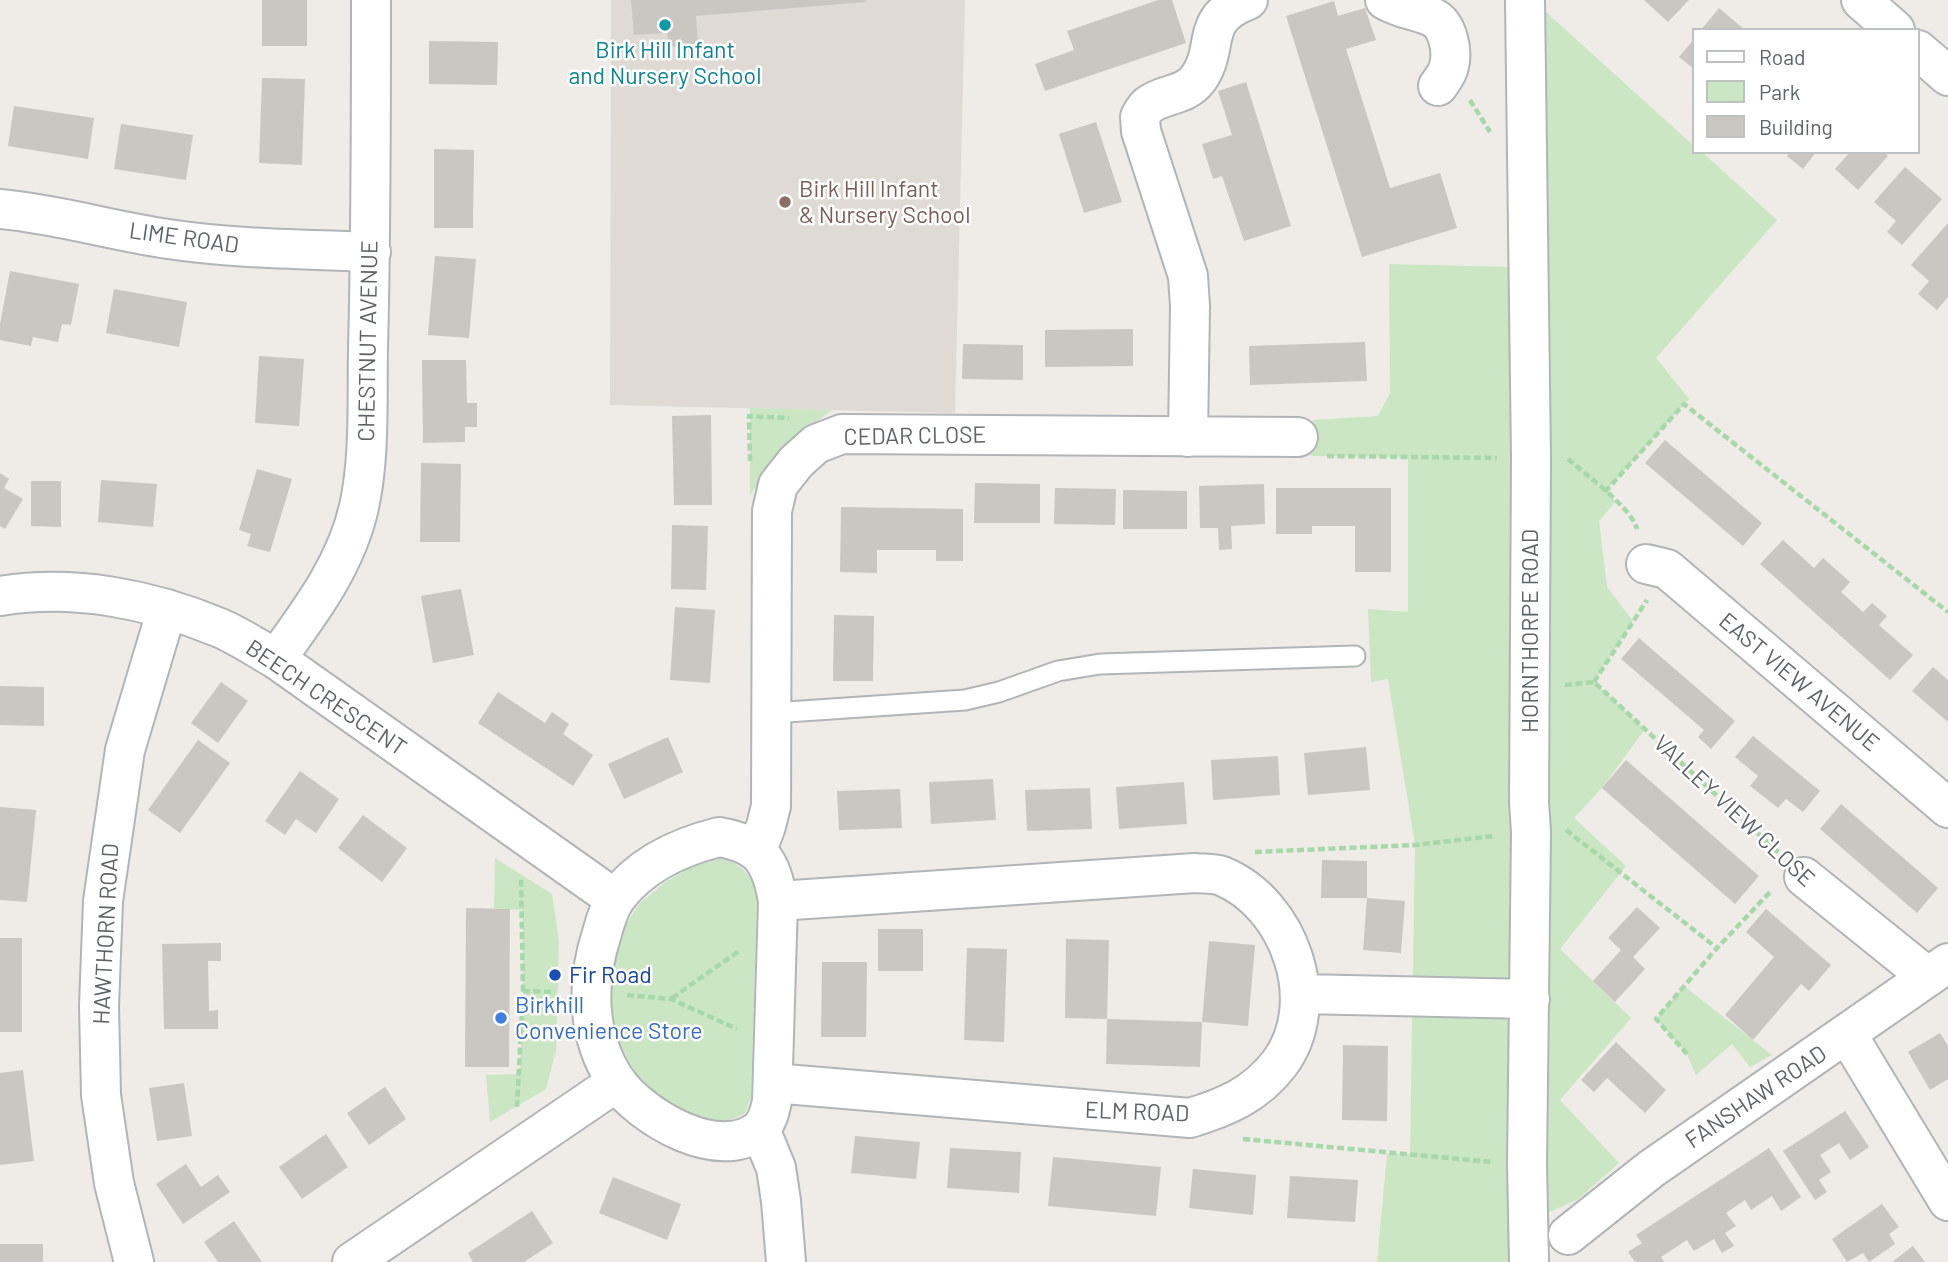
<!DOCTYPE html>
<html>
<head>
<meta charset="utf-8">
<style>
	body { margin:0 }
	#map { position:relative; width:1948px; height:1262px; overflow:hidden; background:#efebe6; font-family:Barlow,sans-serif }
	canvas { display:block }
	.legend { position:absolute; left:1692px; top:28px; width:228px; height:126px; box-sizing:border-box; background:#fff; border:2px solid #bec1c2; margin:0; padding:9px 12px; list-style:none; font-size:21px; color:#5d6366 }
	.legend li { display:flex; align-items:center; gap:14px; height:35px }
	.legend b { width:35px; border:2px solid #bec1c2 }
</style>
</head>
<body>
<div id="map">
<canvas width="1948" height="1262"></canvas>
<ul class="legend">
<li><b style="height:9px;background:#fff"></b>Road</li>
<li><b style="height:19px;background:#cae6c3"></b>Park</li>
<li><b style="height:19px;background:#cac6c2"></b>Building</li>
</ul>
</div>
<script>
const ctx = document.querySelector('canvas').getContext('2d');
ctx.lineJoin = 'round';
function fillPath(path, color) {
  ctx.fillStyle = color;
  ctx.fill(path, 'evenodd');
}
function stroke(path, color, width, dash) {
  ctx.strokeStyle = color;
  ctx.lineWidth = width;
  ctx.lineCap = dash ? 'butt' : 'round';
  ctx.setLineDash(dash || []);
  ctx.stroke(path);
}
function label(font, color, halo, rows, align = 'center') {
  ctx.font = font + ' Barlow,sans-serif';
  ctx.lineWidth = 5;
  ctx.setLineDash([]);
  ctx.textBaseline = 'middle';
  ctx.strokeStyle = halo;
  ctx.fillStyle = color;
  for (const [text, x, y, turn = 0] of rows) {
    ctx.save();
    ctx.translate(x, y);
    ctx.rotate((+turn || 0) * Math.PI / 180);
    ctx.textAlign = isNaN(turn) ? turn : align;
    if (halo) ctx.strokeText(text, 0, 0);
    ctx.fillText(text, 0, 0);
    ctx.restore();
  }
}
fillPath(new Path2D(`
	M611 0H965L955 413 610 405Z`), '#dfdbd4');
fillPath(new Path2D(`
	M1506 13H1547L1694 146V152H1702L1777 220 1656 358 1689 399 1605 492 1616 501 1599 521 1607 587 1633 621 1594 682 1645 729 1602 788 1574 818 1626 866 1560 949 1631 1018 1560 1100 1619 1163 1577 1200 1514 1227 1510 1262H1377L1387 1154H1410L1415 845 1388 679 1371 682 1368 609 1408 612V457L1311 456 1313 420 1378 416 1390 393 1389 264 1511 267Z
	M750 408 832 410C799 433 773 463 750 495Z
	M495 858 552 894 559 941 556 1051 546 1089 490 1122 486 1075 520 1074 523 991 522 910 494 908Z
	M724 858C740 865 749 873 757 888L751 1098 745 1113 729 1121 710 1123 679 1113 639 1079 615 1036 610 1011 608 977 618 937 640 903 667 881 701 861Z
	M1684 986 1772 1055 1750 1067 1732 1044 1696 1075 1687 1054 1656 1019Z`), '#cae6c3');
fillPath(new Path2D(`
	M262 0H307V46H262Z
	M631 0H866V2L696 16 698 45 669 47 667 33 634 35Z
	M1158 0H1172L1186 43 1045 91 1035 64 1074 50 1067 31Z
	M1644 0H1689L1668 22Z
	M1334 1 1338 16 1365 8 1376 40 1346 49 1390 188 1440 173 1457 228 1362 257 1286 16Z
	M1719 8 1745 30H1701Z
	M1694 39V69L1679 57Z
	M429 41 498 42 497 85 429 84Z
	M262 78 305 79 302 165 259 163Z
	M1246 82 1291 226 1244 241 1222 176 1213 179 1202 144 1232 135 1218 91Z
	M14 106 94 118 88 159 8 146Z
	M1096 122 1122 202 1084 213 1059 134Z
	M121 124 193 135 186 180 114 169Z
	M434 149 474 150 473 228H434Z
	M1790 152H1816L1803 169 1787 156Z
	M1850 152H1884L1888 156 1858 190 1835 169Z
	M1905 167 1942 199 1902 245 1887 232 1896 221 1874 202Z
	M1948 223V297L1937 310 1918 294 1929 281 1911 265Z
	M435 256 476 259 469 338 428 335Z
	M10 271 79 284 71 325 62 324 58 342 33 337 31 346 0 340V324Z
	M114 289 187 302 179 347 106 333Z
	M1133 329V366L1045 367V330Z
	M1365 342 1367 381 1250 385 1249 346Z
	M963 344 1023 345V380L962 379Z
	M259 356 304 359 299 426 255 423Z
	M422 360H466L467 403H477V427H465V442L423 443Z
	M711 415 712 505H674L672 416Z
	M1665 440 1762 523 1743 546 1645 463Z
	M421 463 461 464 460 542H420Z
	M257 469 292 479 270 552 247 546 251 534 239 530Z
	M0 473 9 479 4 488 23 499 5 529 0 526Z
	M101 480 157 484 153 527 98 522Z
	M31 481H61V527L31 526Z
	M975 483 1040 484V523H974Z
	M1264 484 1265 524 1231 526 1232 549 1219 550 1218 528H1200L1199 486Z
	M1055 488 1116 489 1115 525 1054 524Z
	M1276 488H1391V572H1355V526H1312V534H1276Z
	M1123 490 1187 491V529H1123Z
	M841 507 963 509V561H936V550H877V573L840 572Z
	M672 525 708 526 706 590 671 589Z
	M1783 540 1814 568 1823 558 1850 582 1841 592 1863 612 1872 603 1887 616 1879 625 1913 655 1890 680 1760 564Z
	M461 589 474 655 433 663 421 596Z
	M675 607 715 610 710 683 670 680Z
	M834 615 874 616 873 681H833Z
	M1639 638 1735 721 1711 749 1698 737 1704 730 1621 659Z
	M1933 667 1948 680V722L1912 691Z
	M221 682 248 701 218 743 191 723Z
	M0 686 44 687V726L0 725Z
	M498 692 545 723 552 712 569 724 563 734 593 755 573 786 478 723Z
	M1753 736 1820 791 1803 812 1786 799 1778 808 1750 786 1758 776 1735 757Z
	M668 737 683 772 624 799 608 764Z
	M198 740 230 763 180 833 148 810Z
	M1366 747 1370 790 1308 795 1304 753Z
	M1278 756 1280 795 1213 800 1211 760Z
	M1626 760 1759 876 1735 904 1602 788Z
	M300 771 339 799 316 833 296 819 285 835 265 821Z
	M993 779 996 820 931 824 929 782Z
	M1184 782 1187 824 1119 829 1116 787Z
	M1090 788 1092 829 1027 831 1025 790Z
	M900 789 902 828 839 830 837 791Z
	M1841 804 1938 888 1917 913 1820 829Z
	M0 807 36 810 27 902 0 900Z
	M363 815 407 848 382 882 338 848Z
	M1322 860 1367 861V898H1321Z
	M1367 898 1405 901 1401 953 1363 950Z
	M1637 907 1660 928 1633 957 1645 969 1615 1002 1593 981 1621 950 1608 938Z
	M466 908 510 909 509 1067H465Z
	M1766 909 1831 965 1809 991 1801 984 1753 1040 1725 1015 1774 957 1746 932Z
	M878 929H923V971H878Z
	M0 938H22V1032H0Z
	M1066 939 1109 940 1107 1019 1065 1018Z
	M1209 941 1255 945 1248 1026 1202 1022Z
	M221 943V961H208L209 1011 218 1010V1029H164L162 944Z
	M967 948 1007 949 1004 1042 964 1040Z
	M822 962H867L866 1037H821Z
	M1107 1019 1202 1022 1200 1067 1106 1064Z
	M1940 1033 1948 1046V1079L1930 1090 1908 1052Z
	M1616 1042 1666 1090 1645 1113 1607 1078 1594 1092 1581 1080Z
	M1343 1045 1388 1046 1387 1121 1342 1120Z
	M23 1070 34 1161 0 1165V1073Z
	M184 1083 192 1136 157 1141 149 1088Z
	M385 1087 406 1119 369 1145 347 1113Z
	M1845 1111 1869 1147 1850 1160 1839 1143 1820 1155 1831 1172 1819 1180 1827 1192 1815 1200 1783 1151Z
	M326 1134 348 1167 302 1199 279 1167Z
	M855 1136 920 1142 916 1179 851 1173Z
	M950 1148 1021 1152 1019 1193 947 1188Z
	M1769 1148 1801 1197 1781 1211 1772 1196 1751 1210 1745 1200 1726 1213 1736 1226 1725 1233 1734 1246 1722 1253 1714 1239 1694 1251 1687 1240 1661 1257 1664 1262H1635L1628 1252 1642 1243 1636 1235Z
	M1053 1157 1161 1167 1156 1216 1048 1206Z
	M186 1164 201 1187 218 1175 230 1192 183 1224 156 1184Z
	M1193 1169 1256 1175 1253 1215 1189 1208Z
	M1290 1176 1358 1180 1355 1222 1287 1218Z
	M613 1177 681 1204 667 1240 599 1213Z
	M1882 1204 1899 1227 1889 1234 1895 1244 1869 1262 1863 1253 1847 1262 1832 1239Z
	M532 1211 553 1243 524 1262H473L468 1253Z
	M234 1221 262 1262H218L204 1242Z
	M0 1244H43V1262H0Z
	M1913 1246 1925 1262H1892Z`), '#cac6c2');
const service = new Path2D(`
	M772 713 965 700 999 692 1058 671 1100 664 1355 656`);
const minor = new Path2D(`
	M1385 0C1400 9 1416 10 1432 17 1448 24 1453 51 1449 66 1448 73 1442 80 1438 86
	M1525 0 1531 458 1529 802 1531 832 1527 1164 1529 1262
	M0 209C57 214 112 231 168 239 235 249 303 249 371 252
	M1188 437 1190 306 1188 276 1141 131 1140 117C1142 113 1146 106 1150 104 1166 93 1185 96 1198 79 1221 47 1198 19 1248 0
	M1646 564 1667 569 1948 808
	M0 596C74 584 151 599 220 628 239 636 258 649 276 659L615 899
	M276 659C310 612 346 565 359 507 370 457 367 401 368 349 371 233 371 116 371 0
	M719 837C761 844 771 861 778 901L772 1101C770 1111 767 1123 759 1130 719 1163 641 1117 616 1081 586 1036 586 982 602 933 605 922 609 908 616 898 641 864 679 847 719 837Z
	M757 850 766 826 771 806 772 511 778 485 796 462 816 444 842 434 1298 437
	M1804 877 1928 977
	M1301 994 1530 999
	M1847 1034 1948 1201
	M773 1083 1190 1118C1226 1107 1255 1095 1279 1064 1325 1004 1290 904 1222 876 1214 873 1203 874 1195 873L778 901
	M760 1129 776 1168 781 1201 786 1262
	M1568 1235 1651 1169 1948 963
	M134 1262 114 1183 101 1095 99 1006 103 901 125 750 167 609
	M352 1262 617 1082`);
const secondary = new Path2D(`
	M1861 0 1895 30
	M1918 50 1948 76`);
stroke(service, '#b1b5b8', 23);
stroke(minor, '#b1b5b8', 42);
stroke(secondary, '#b2b7ba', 42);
stroke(new Path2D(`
	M1470 100 1490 132
	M1327 456 1497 458
	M1568 459C1586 475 1631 507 1637 529
	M750 461 749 416 789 418
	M1605 492 1684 404 1948 612
	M1594 682 1647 600
	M1565 685 1594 682 1779 853
	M1566 830 1717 948
	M1255 852 1415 845 1494 836
	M523 991 555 992
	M627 995 671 999 737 1029
	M672 998 739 951
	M1687 1054 1656 1019 1717 948 1772 890
	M517 1107 523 991 521 878
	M1243 1139 1492 1162`), '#a6d8a9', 4.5, [7, 3.5]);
stroke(service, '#fff', 19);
stroke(minor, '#fff', 38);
stroke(secondary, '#fff', 38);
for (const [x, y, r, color] of [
	[665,25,7,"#0f9aa8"],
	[785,202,7,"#8d6e63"],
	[555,975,7,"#1a4fb4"],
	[501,1018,7,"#3f7fe0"]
]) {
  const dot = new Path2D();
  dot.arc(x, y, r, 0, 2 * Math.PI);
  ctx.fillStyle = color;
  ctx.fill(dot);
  stroke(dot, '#fff', 2.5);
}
label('23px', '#0d838f', '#fff', [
	["Birk Hill Infant",665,50],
	["and Nursery School",665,76]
]);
label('23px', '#785e54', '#fff', [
	["Birk Hill Infant",799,189],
	["& Nursery School",799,215]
], 'left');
label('23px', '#5d6366', '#fff', [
	["LIME ROAD",184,238,8],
	["CHESTNUT AVENUE",368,341,-89],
	["CEDAR CLOSE",915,436,-1],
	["HORNTHORPE ROAD",1530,631,-90],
	["EAST VIEW AVENUE",1799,682,40],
	["BEECH CRESCENT",326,698,34],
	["VALLEY VIEW CLOSE",1734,811,43],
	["HAWTHORN ROAD",106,934,-87],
	["FANSHAW ROAD",1756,1097,-34],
	["ELM ROAD",1137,1112,2]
]);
label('23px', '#164399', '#fff', [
	["Fir Road",569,975]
], 'left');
label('23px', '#366cbe', '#fff', [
	["Birkhill",515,1005],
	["Convenience Store",515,1031]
], 'left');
</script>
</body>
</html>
